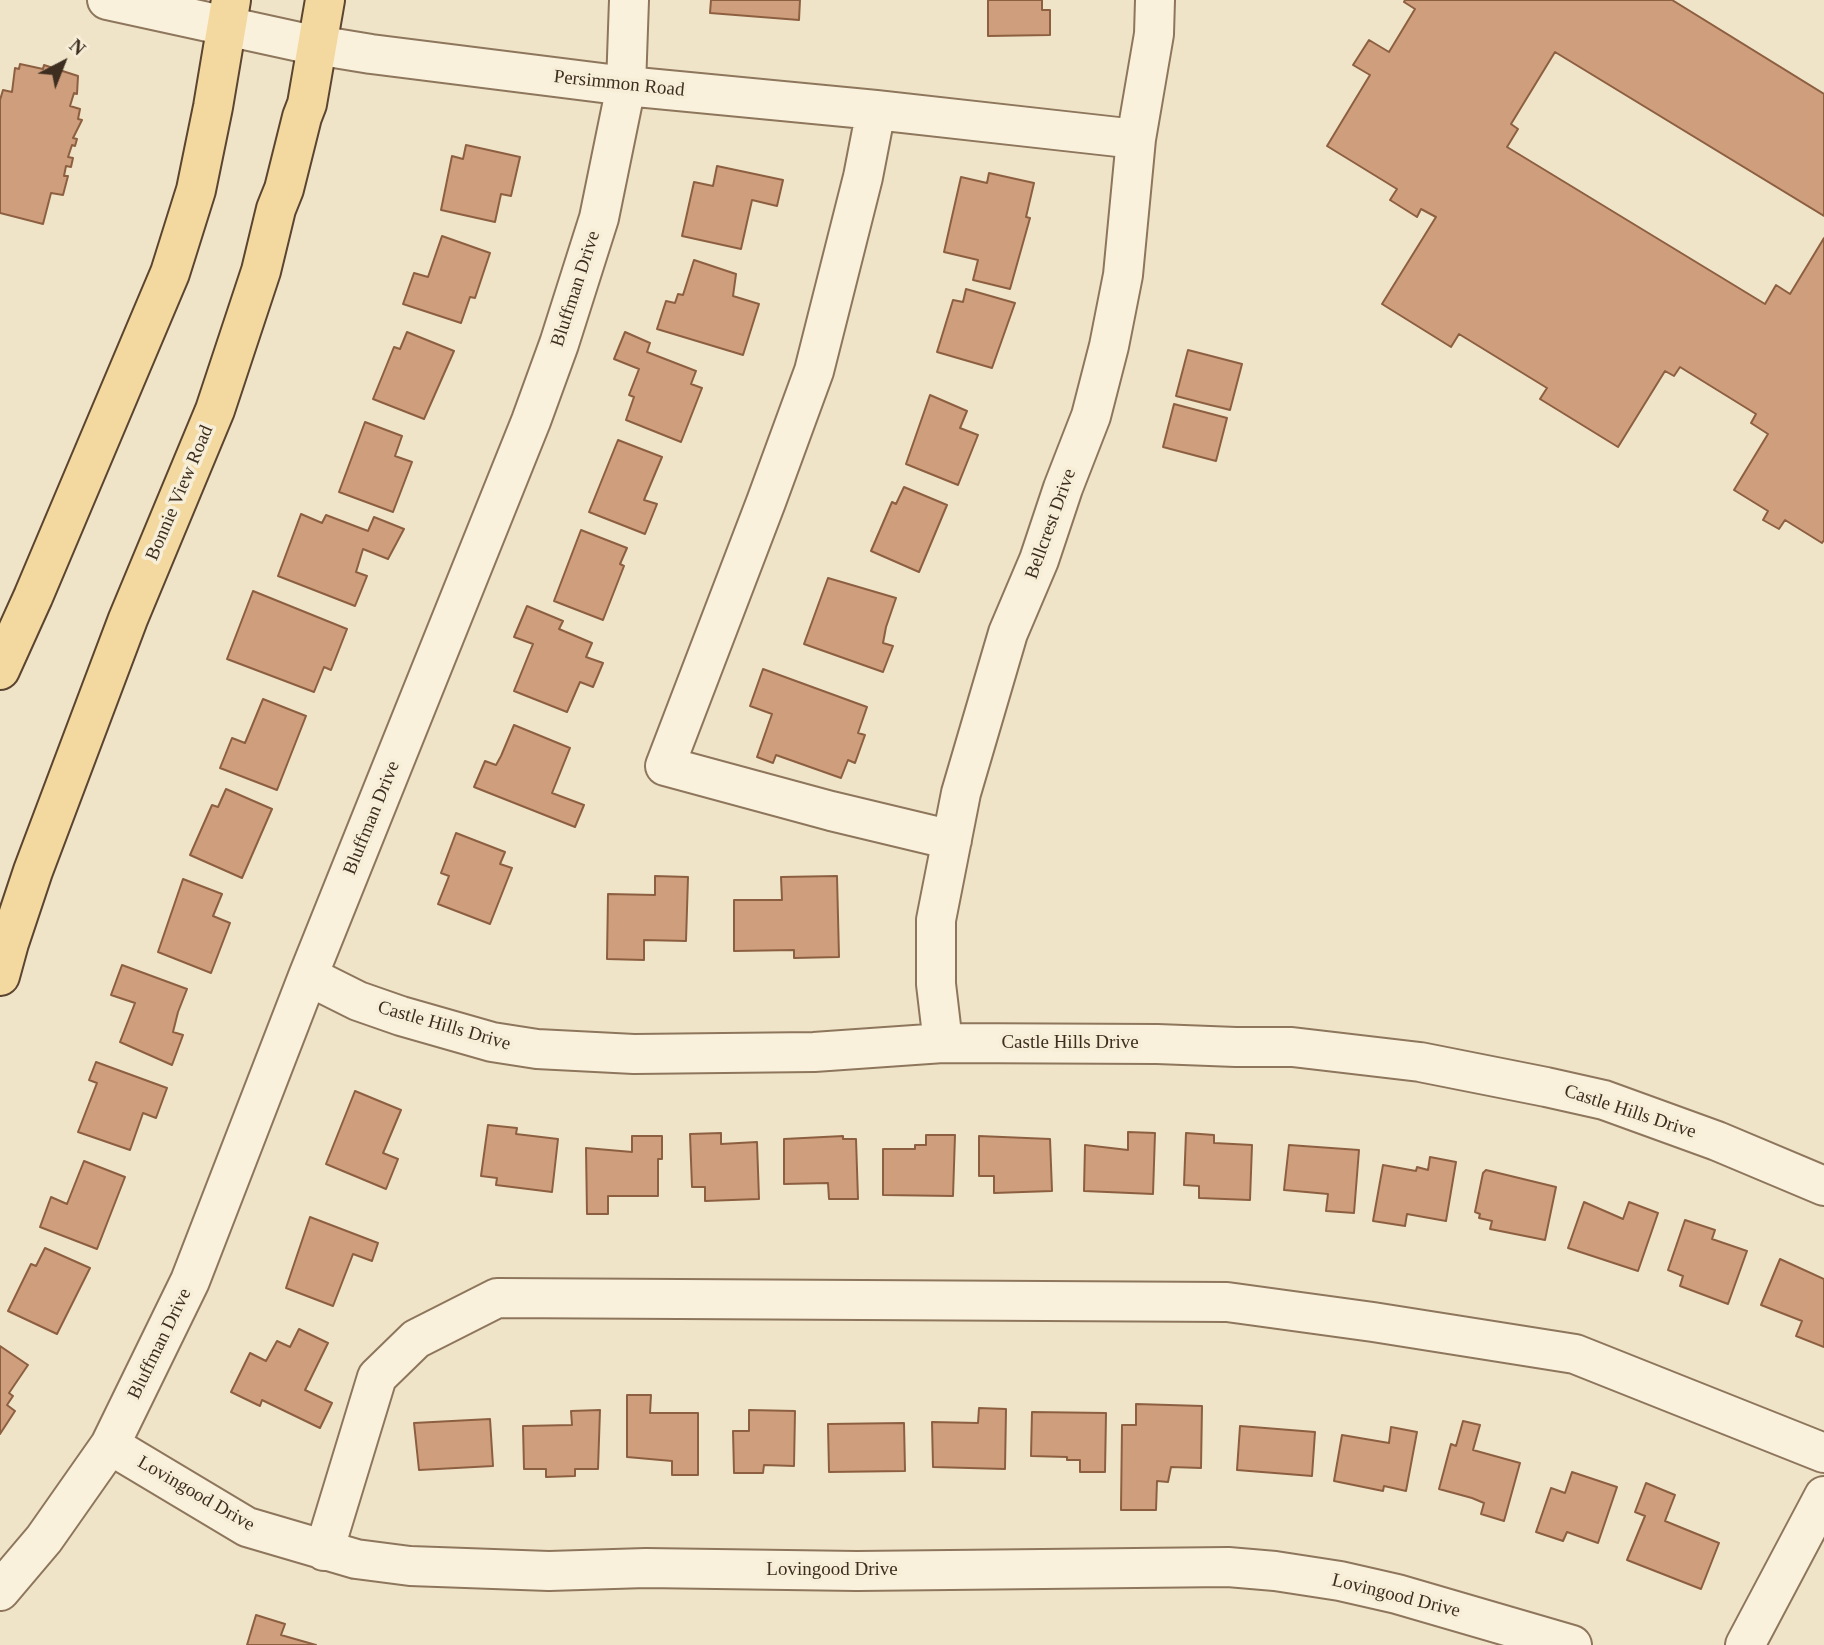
<!DOCTYPE html>
<html>
<head>
<meta charset="utf-8">
<style>
	body { margin:0 }
	#map { position:relative; width:1824px; height:1645px; overflow:hidden; background:#f0e4c8; font-family:"Times New Roman",serif }
	canvas { display:block }
	.north { position:absolute; left:28px; top:28px; width:70px; height:70px; -webkit-text-stroke:5px #f7eed8; paint-order:stroke; rotate:42deg; font-size:19px; font-weight:700; line-height:28px; text-align:center; color:#3d2e20 }
	.north::after { content:''; display:block; margin:auto; width:24px; height:32px; background:#3d2e20; clip-path:polygon(50% 0,100% 100%,50% 72%,0 100%) }
</style>
</head>
<body>
<div id="map">
<canvas width="1824" height="1645"></canvas>
<div class="north">N</div>
</div>
<script>
const ctx = document.querySelector('canvas').getContext('2d');
ctx.lineJoin = 'round';
function fillPath(path, color) {
  ctx.fillStyle = color;
  ctx.fill(path, 'evenodd');
}
function stroke(path, color, width, dash) {
  ctx.strokeStyle = color;
  ctx.lineWidth = width;
  ctx.lineCap = dash ? 'butt' : 'round';
  ctx.setLineDash(dash || []);
  ctx.stroke(path);
}
function label(font, color, halo, rows, align = 'center') {
  ctx.font = font + ' "Times New Roman",serif';
  ctx.lineWidth = 7;
  ctx.setLineDash([]);
  ctx.textBaseline = 'middle';
  ctx.strokeStyle = halo;
  ctx.fillStyle = color;
  for (const [text, x, y, turn = 0] of rows) {
    ctx.save();
    ctx.translate(x, y);
    ctx.rotate((+turn || 0) * Math.PI / 180);
    ctx.textAlign = isNaN(turn) ? turn : align;
    if (halo) ctx.strokeText(text, 0, 0);
    ctx.fillText(text, 0, 0);
    ctx.restore();
  }
}
const building = new Path2D(`
	M711 0H800L799 20 710 13Z
	M988 0H1042V10H1050V35L988 36Z
	M1405 0H1672L1824 94V216L1555 52 1511 124 1518 129 1507 147 1765 304 1776 285 1790 294 1824 238V540L1822 543 1785 520 1779 529 1763 520 1768 511 1734 490 1768 434 1751 423 1756 414 1680 367 1674 376 1665 371 1618 447 1540 399 1547 388 1459 334 1451 347 1382 304 1436 217 1421 209 1417 217 1390 200 1397 189 1327 146 1370 75 1353 65 1369 40 1389 52 1415 9 1404 2Z
	M20 64 43 69 44 65 78 76 77 94 74 93 70 106 80 109 78 119 82 120 73 138 77 139 75 146 72 145 68 157 73 158 71 167 66 166 64 176H68L63 195 51 193 43 224 0 213V100L3 90 12 92 15 68 19 69Z
	M466 145 520 157 511 196 501 194 495 222 441 210 452 156 463 159Z
	M717 166 783 180 777 206 752 200 741 249 682 236 694 182 713 186Z
	M989 173 1034 183 1026 217 1030 218 1010 289 973 280 978 260 944 252 961 177 987 183Z
	M442 236 490 253 475 298 470 297 461 323 403 304 414 273 428 277Z
	M694 260 736 274 733 296 759 304 743 355 657 329 666 301 675 303 678 294 683 295Z
	M966 289 1015 303 992 368 937 352 953 300 963 302Z
	M407 332 454 351 424 419 373 399 394 347 400 349Z
	M625 332 650 343 647 352 696 371 691 384 702 388 681 442 626 420 634 397 629 395 639 369 614 359Z
	M1188 350 1242 364 1230 410 1176 396Z
	M930 395 967 411 960 428 978 435 958 485 906 464Z
	M1174 404 1227 418 1216 461 1163 447Z
	M365 422 402 436 395 456 412 462 393 512 339 492Z
	M618 440 662 457 644 500 657 504 645 534 589 512Z
	M904 487 947 505 919 572 871 551 892 502 896 504Z
	M301 514 322 523 326 515 368 531 374 517 404 529 388 559 363 549 356 572 367 576 355 606 278 576Z
	M581 530 627 548 620 564 624 566 603 620 554 601Z
	M828 578 896 598 886 627 883 643 893 646 883 672 804 644Z
	M253 591 347 629 331 670 324 667 314 692 227 659Z
	M527 606 563 621 559 629 592 643 586 657 603 663 593 687 580 682 567 712 514 691 533 644 514 637Z
	M763 669 867 707 858 733 865 735 855 763 848 760 841 778 776 755 773 763 757 757 772 714 750 706Z
	M263 699 306 716 277 790 220 768 232 738 245 743Z
	M514 725 570 748 552 793 584 805 575 827 474 787 485 761 496 765 501 756Z
	M226 789 272 809 242 878 190 855 212 805 218 807Z
	M456 833 505 852 500 864 512 868 490 924 438 904 449 876 441 873Z
	M655 876 688 877 686 941 644 940V960L607 959 608 894 655 895Z
	M837 876 839 957 794 958V950L734 951V900H782L781 877Z
	M183 879 222 894 213 916 230 923 211 973 158 952Z
	M122 965 187 989 178 1012 173 1032 183 1035 172 1065 120 1042 135 1003 111 995Z
	M96 1062 167 1088 156 1118 143 1113 130 1150 78 1132 97 1083 89 1080Z
	M355 1091 401 1110 383 1153 398 1159 386 1189 326 1164Z
	M488 1125 517 1128 516 1134 558 1139 552 1192 496 1185 497 1178 481 1176Z
	M1128 1132 1155 1133 1153 1194 1084 1191 1085 1145 1128 1150Z
	M721 1133V1144L757 1142 759 1199 705 1201V1187H692L690 1134Z
	M1186 1133 1214 1135V1143L1252 1145 1250 1200 1199 1198V1186L1184 1185Z
	M926 1135H955L953 1196 883 1195V1149H915V1145H926Z
	M632 1136H662V1159H658V1196H608V1214H587L586 1148 632 1152Z
	M843 1136V1139H856L858 1199H829L828 1183 784 1184V1139Z
	M979 1136 1050 1139 1052 1191 994 1193V1176H979Z
	M1289 1145 1359 1150 1354 1213 1326 1211 1328 1194 1284 1190Z
	M1430 1157 1456 1162 1446 1221 1407 1214 1405 1226 1373 1221 1383 1165 1416 1171 1417 1167 1428 1170Z
	M84 1161 125 1177 97 1249 40 1227 51 1197 67 1204Z
	M1486 1170 1556 1187 1545 1240 1490 1229 1492 1221 1479 1218 1480 1214 1475 1212 1483 1173Z
	M1584 1202 1623 1219 1629 1202 1658 1213 1638 1271 1568 1248Z
	M310 1217 378 1243 372 1261 353 1254 333 1306 286 1288Z
	M1685 1220 1715 1230 1712 1239 1747 1251 1728 1304 1680 1286 1683 1276 1668 1270Z
	M45 1248 90 1268 57 1334 8 1311 31 1264 36 1266Z
	M1780 1259 1824 1279V1347L1796 1336 1802 1321 1761 1305Z
	M299 1329 328 1343 305 1390 332 1403 320 1428 262 1400 260 1406 231 1392 250 1353 266 1361 277 1341 290 1347Z
	M0 1346 28 1365 9 1393 13 1396 7 1405 15 1411 0 1434Z
	M627 1395H651L650 1413H698V1475H672V1461L627 1457Z
	M1136 1404 1202 1406 1201 1468 1171 1467 1168 1482 1157 1481 1156 1510H1121L1122 1425H1136Z
	M979 1408 1006 1409 1005 1469 933 1467 932 1422 978 1423Z
	M600 1410 598 1469H575V1476L546 1477V1469H524L523 1426 572 1425 571 1411Z
	M749 1410 795 1411 794 1466 764 1465 763 1473H734L733 1431H749Z
	M1032 1412 1106 1413 1105 1472H1080V1460H1067V1457L1031 1456Z
	M490 1419 493 1466 419 1470 414 1423Z
	M1463 1421 1480 1425 1473 1450 1520 1463 1504 1521 1481 1514 1484 1503 1472 1498 1439 1489 1451 1444 1456 1446Z
	M904 1423 905 1471 829 1472 828 1424Z
	M1240 1426 1315 1432 1312 1476 1237 1470Z
	M1391 1427 1417 1432 1406 1491 1384 1486 1383 1491 1334 1481 1342 1435 1389 1443Z
	M1572 1472 1617 1487 1598 1543 1567 1532 1563 1541 1536 1532 1551 1488 1565 1493Z
	M1646 1483 1675 1495 1665 1521 1719 1543 1701 1589 1627 1560 1645 1516 1635 1512Z
	M256 1615 285 1624 281 1635 316 1645H247Z`);
fillPath(building, '#cf9f7d');
stroke(building, '#8d5f41', 2);
const minor = new Path2D(`
	M107 0 304 43 371 54 626 86 876 110 1136 139
	M876 110 863 177 814 371 766 502 665 766 831 811 952 840
	M308 976 358 1001 401 1016 492 1042 537 1049 634 1054 814 1052 943 1043 1157 1044 1236 1047H1292L1420 1062 1546 1087 1604 1100 1717 1141 1824 1186
	M943 1043 936 984V920L961 793 1008 633 1039 560 1063 488 1091 416 1109 346 1123 275 1136 139 1154 34 1155 0
	M110 1445 247 1527 356 1559 410 1566 549 1571 646 1568 857 1571 1228 1567 1275 1571 1340 1581 1397 1594 1572 1645
	M324 1551 377 1377 416 1339 497 1298 1227 1302 1373 1322 1575 1354 1824 1453
	M0 1591 44 1539 110 1445 190 1281 308 976 531 421 559 344 599 218 626 86 629 0
	M1745 1645 1824 1496`);
const major = new Path2D(`
	M0 670 33 597 170 273 196 190 213 107 231 0
	M0 976 9 943 33 871 128 619 215 410 261 271 276 209 284 189 302 117 307 104 325 0`);
stroke(minor, '#8d765c', 42);
stroke(major, '#5b4430', 42);
stroke(minor, '#faf1dc', 38);
stroke(major, '#f3d9a0', 38);
label('19px', '#3d2e20', '#f7eed8', [
	["Persimmon Road",619,84,6],
	["Bluffman Drive",576,289,-72],
	["Bonnie View Road",180,493,-67],
	["Bellcrest Drive",1051,524,-70],
	["Bluffman Drive",372,818,-68],
	["Castle Hills Drive",444,1026,16],
	["Castle Hills Drive",1070,1043],
	["Castle Hills Drive",1630,1112,18],
	["Bluffman Drive",160,1344,-64],
	["Lovingood Drive",196,1494,30],
	["Lovingood Drive",832,1570],
	["Lovingood Drive",1396,1596,14]
]);
</script>
</body>
</html>
